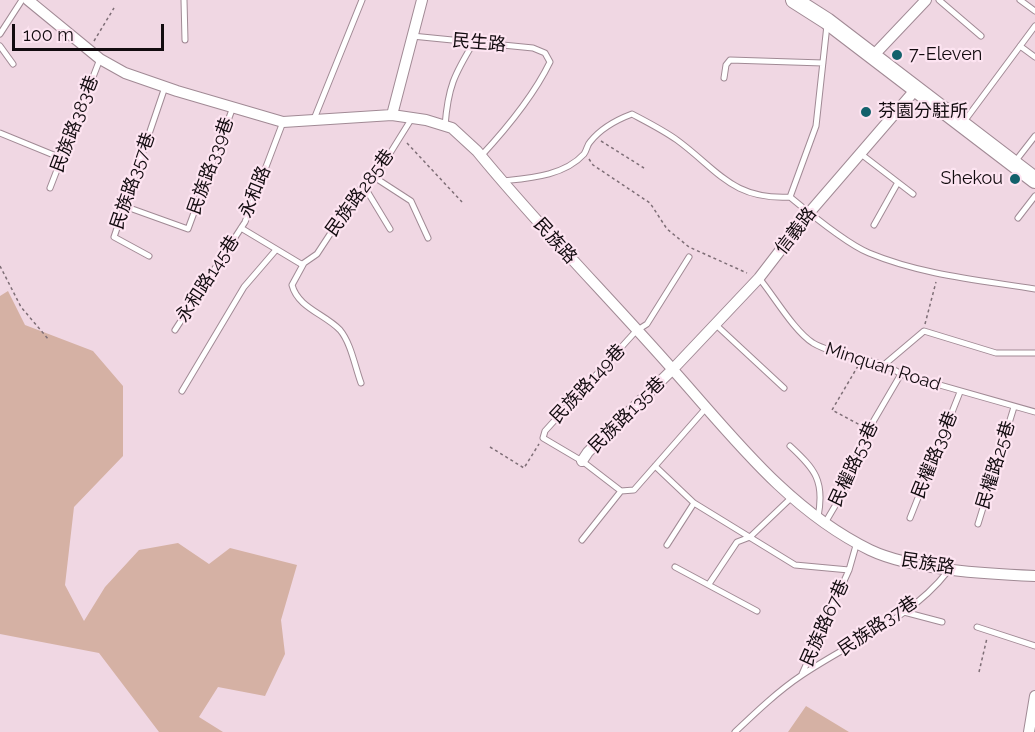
<!DOCTYPE html>
<html>
<head>
<meta charset="utf-8">
<style>
	body { margin:0 }
	#map { position:relative; width:1035px; height:732px; overflow:hidden; background:#f0d7e3; font-family:Raleway,sans-serif }
	canvas { display:block }
	.scale { position:absolute; left:12px; top:24px; width:152px; height:27px; box-sizing:border-box; border:3px solid #120b0f; border-top:0; padding-left:8px; font-size:18px; line-height:21px; white-space:nowrap; color:#120b0f; -webkit-text-stroke:4px #fde4f1; paint-order:stroke }
</style>
</head>
<body>
<div id="map">
<canvas width="1035" height="732"></canvas>
<div class="scale">100 m</div>
</div>
<script>
const ctx = document.querySelector('canvas').getContext('2d');
ctx.lineJoin = 'round';
function fillPath(path, color) {
  ctx.fillStyle = color;
  ctx.fill(path, 'evenodd');
}
function stroke(path, color, width, dash) {
  ctx.strokeStyle = color;
  ctx.lineWidth = width;
  ctx.lineCap = dash ? 'butt' : 'round';
  ctx.setLineDash(dash || []);
  ctx.stroke(path);
}
function label(font, color, halo, rows, align = 'center') {
  ctx.font = font + ' Raleway,"Noto Sans TC",sans-serif';
  ctx.lineWidth = 4.5;
  ctx.setLineDash([]);
  ctx.textBaseline = 'middle';
  ctx.strokeStyle = halo;
  ctx.fillStyle = color;
  for (const [text, x, y, turn = 0] of rows) {
    ctx.save();
    ctx.translate(x, y);
    ctx.rotate((+turn || 0) * Math.PI / 180);
    ctx.textAlign = isNaN(turn) ? turn : align;
    if (halo) ctx.strokeText(text, 0, 0);
    ctx.fillText(text, 0, 0);
    ctx.restore();
  }
}
fillPath(new Path2D(`
	M8 291 25 325 93 351 123 386V456L74 507 65 585 84 621 105 587 139 550 178 543 209 564 230 548 297 565 281 620 285 654 265 696 218 687 199 717 223 732H159L99 653 0 634V296Z
	M806 706 849 732H788Z`), '#d5b1a4');
const lane = new Path2D(`
	M184 0 185 40
	M939 0 981 36
	M1020 0 1035 11
	M0 34 22 0
	M412 36 533 48 545 53 550 62C533 97 507 128 481 156
	M0 46 13 64
	M1020 46 1035 57
	M724 78 726 65 730 60 823 63
	M314 119 362 0
	M963 123 1035 26
	M445 126C448 87 454 75 474 42
	M0 133 61 158
	M861 154 913 194
	M1014 163 1035 136
	M374 177 411 201 428 238
	M502 181C530 178 564 176 584 154 587 150 587 145 590 142 601 128 616 120 632 114 647 122 663 130 677 140 718 170 732 200 790 197 808 212 847 244 869 253 922 275 979 280 1035 289
	M364 186 390 229
	M50 188 100 59
	M790 197 816 126 827 25
	M124 206 188 229 233 107
	M1018 218 1035 196
	M874 225 897 184
	M241 228 301 264 304 263
	M149 256 114 237 165 87
	M304 263 317 254 359 190 379 171 412 118
	M304 263 292 285C298 308 325 314 340 330 351 343 355 367 361 383
	M759 278C774 296 794 331 813 343 839 358 873 356 901 374L1035 412
	M715 324 784 388
	M175 330 245 222 283 122
	M885 364 924 331 996 353H1035
	M182 391 244 287 275 251
	M790 446C815 469 825 481 818 517
	M655 466 694 503 795 565 849 570
	M621 491 582 461 543 438 545 431 636 331 647 324 689 257
	M910 518 960 392
	M825 523 845 489 863 439 901 374
	M978 524 1014 407
	M582 540 621 491 634 490 706 408
	M667 545 694 503
	M675 567 757 611
	M709 584 737 542 750 537 791 498
	M904 612 942 622
	M977 627 1035 646
	M802 674 849 570 857 542
	M735 732C756 712 778 691 802 675 851 642 911 619 948 571`);
const street = new Path2D(`
	M28 0 100 59 125 73 177 91 283 122 392 115 426 120 452 128 477 151C539 227 609 297 674 371 733 437 788 510 870 550 912 570 988 574 1035 576
	M872 57 926 0
	M392 115 422 0
	M582 461 588 452 673 369 759 278 809 213 916 89
	M1029 732 1035 696`);
const secondary = new Path2D(`
	M794 0 827 21 1035 180`);
stroke(lane, '#a18a95', 7);
stroke(street, '#a18a95', 12);
stroke(secondary, '#a18a95', 18);
stroke(new Path2D(`
	M94 41 114 8
	M601 141 644 168
	M407 143 462 202
	M589 159 593 165 650 203 667 229 689 247 747 273
	M0 266 21 307 49 340
	M925 324 936 282
	M858 366 832 410 862 426
	M490 447 524 468 539 444
	M979 672 987 638`), '#7e6e76', 1.5, [3, 3]);
stroke(lane, '#fff', 5);
stroke(street, '#fff', 10);
stroke(secondary, '#fff', 16);
for (const [x, y, r, color] of [
	[897,55,6,"#13616c"],
	[866,112,6,"#13616c"],
	[1015,179,6,"#13616c"]
]) {
  const dot = new Path2D();
  dot.arc(x, y, r, 0, 2 * Math.PI);
  ctx.fillStyle = color;
  ctx.fill(dot);
  stroke(dot, '#fde4f1', 2);
}
label('18px', '#120b0f', '#fde4f1', [
	["民生路",479,43,5],
	["民族路383巷",75,124,-69],
	["民族路339巷",211,166,-70],
	["民族路357巷",133,181,-71],
	["永和路",255,192,-68],
	["民族路285巷",360,193,-54],
	["信義路",796,231,-52],
	["民族路",555,241,48],
	["永和路145巷",208,279,-57],
	["Minquan Road",883,367,18],
	["民族路149巷",588,384,-47],
	["民族路135巷",627,415,-45],
	["民權路39巷",935,455,-68],
	["民權路53巷",854,464,-65],
	["民權路25巷",996,465,-73],
	["民族路",928,564,9],
	["民族路67巷",825,623,-66],
	["民族路37巷",878,626,-34]
]);
label('18px', '#120b0f', '#fde4f1', [
	["7-Eleven",909,55],
	["芬園分駐所",878,112],
	["Shekou",1003,179,"right"]
], 'left');
</script>
</body>
</html>
